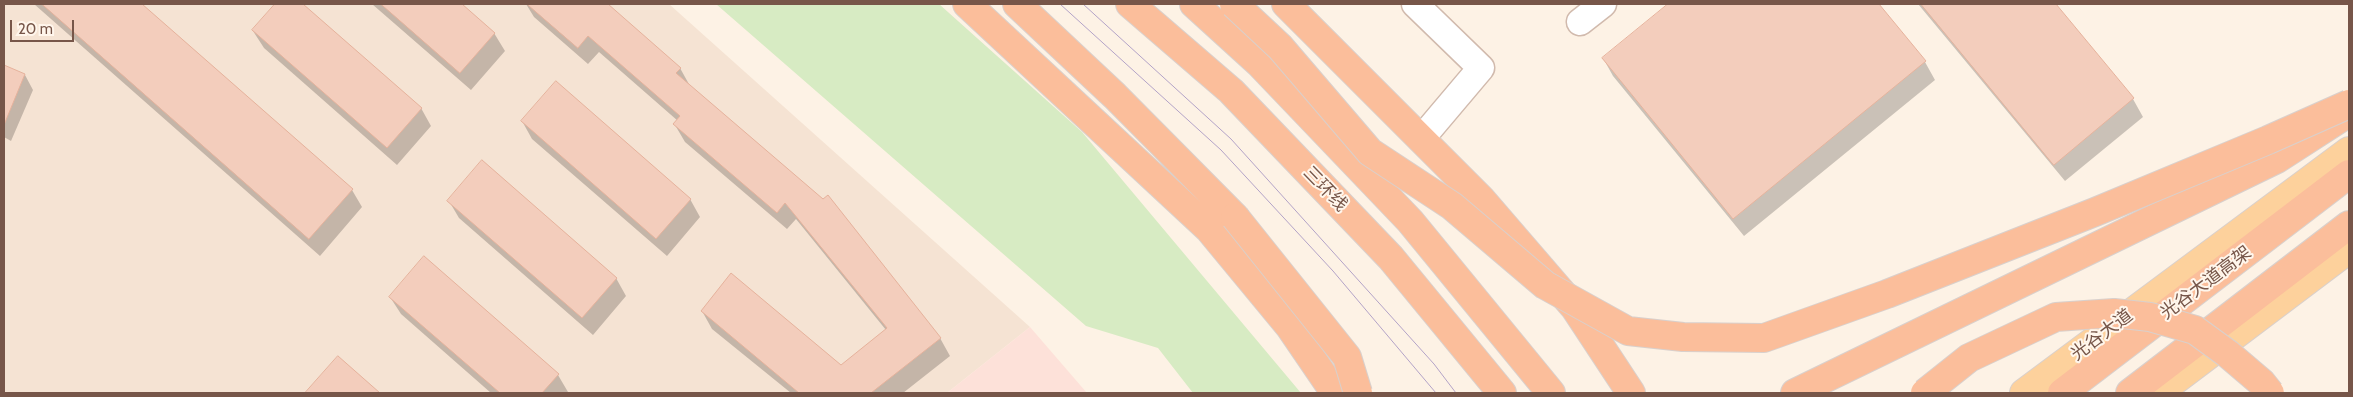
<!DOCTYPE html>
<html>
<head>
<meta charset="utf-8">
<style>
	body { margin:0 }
	#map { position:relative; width:2353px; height:397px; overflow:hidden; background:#fdf2e5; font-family:Cabin,sans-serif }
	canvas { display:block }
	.frame { position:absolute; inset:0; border:5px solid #775649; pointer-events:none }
	.scale { position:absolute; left:10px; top:20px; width:64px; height:22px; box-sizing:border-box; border:2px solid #775649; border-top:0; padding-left:6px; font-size:15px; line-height:18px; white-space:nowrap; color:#775649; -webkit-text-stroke:4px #fff6ec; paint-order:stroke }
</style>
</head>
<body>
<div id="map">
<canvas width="2353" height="397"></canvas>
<div class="frame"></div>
<div class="scale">20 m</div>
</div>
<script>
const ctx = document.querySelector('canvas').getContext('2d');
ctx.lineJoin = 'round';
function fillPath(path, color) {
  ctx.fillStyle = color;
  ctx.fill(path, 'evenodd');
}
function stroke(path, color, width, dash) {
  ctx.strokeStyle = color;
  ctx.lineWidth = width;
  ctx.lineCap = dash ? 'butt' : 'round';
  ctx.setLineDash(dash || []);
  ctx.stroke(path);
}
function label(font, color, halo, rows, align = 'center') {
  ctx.font = font + ' Cabin,"Noto Sans SC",sans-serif';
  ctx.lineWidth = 4;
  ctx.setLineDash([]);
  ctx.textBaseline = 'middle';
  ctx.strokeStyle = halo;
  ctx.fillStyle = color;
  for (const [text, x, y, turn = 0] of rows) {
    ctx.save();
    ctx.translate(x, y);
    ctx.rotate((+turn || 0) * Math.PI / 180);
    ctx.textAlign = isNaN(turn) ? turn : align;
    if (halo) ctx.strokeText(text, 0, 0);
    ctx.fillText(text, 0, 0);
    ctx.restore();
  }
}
fillPath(new Path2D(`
	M4 4H669L1030 327 947 393H4Z`), '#f5e3d3');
fillPath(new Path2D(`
	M1030 327 1087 393H947Z`), '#fde1d9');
fillPath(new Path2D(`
	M716 4H939L1082 132 1301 393H1193L1158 348 1086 326Z`), '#d7ebc3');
fillPath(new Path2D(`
	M34 4H140L352 190 362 207 320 256Z
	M277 4H301L421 108 431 126 397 165 264 48 253 31Z
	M372 4H460L494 33 505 51 471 90Z
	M526 4H606L680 68 690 86 940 338 950 356 903 393H791L712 329 702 311 841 367 886 330 796 219 787 229 685 142 675 125 678 121 599 52 588 64 534 17Z
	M1670 4H1877L1925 62 1935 80 1744 236 1613 76 1603 58Z
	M1918 4H2054L2133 99 2143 117 2065 181Z
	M4 67 25 75 33 90 11 141 4 137Z
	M522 121 690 199 700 217 667 256 532 139Z
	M449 201 616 278 626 296 593 335 459 218Z
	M390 297 558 375 568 392 491 393 401 314Z
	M338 358 379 393H307Z`), '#0003');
const building = new Path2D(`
	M42 4H142L353 189 309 239Z
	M275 4H303L422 108 387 148 252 30Z
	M381 4H462L495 33 460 73Z
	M527 4H608L681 68 676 73 823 199 828 195 941 338 871 393H799L701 311 731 273 841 365 887 328 785 203 777 213 673 124 680 116 588 36 578 48Z
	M1668 4H1879L1926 61 1733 219 1602 58Z
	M1921 4H2056L2134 98 2054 165Z
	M4 65 25 74 4 125Z
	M556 81 691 199 656 239 521 121Z
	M482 160 617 278 582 318 447 201Z
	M424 256 559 374 542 393H500L389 297Z
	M338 356 380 393H305Z`);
fillPath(building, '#f3cdbc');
stroke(building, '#e6b29c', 1);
const minor = new Path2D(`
	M1415 4 1481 68 1421 139
	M1580 22 1603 4`);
const primary = new Path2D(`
	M2024 393 2349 151
	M2158 393 2349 249`);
const trunk = new Path2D(`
	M967 4 1209 229 1290 327 1335 393
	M1017 4 1115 96 1235 217
	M1130 4 1231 91 1391 258 1502 393
	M1194 4 1260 64 1410 221 1551 393
	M1286 4 1481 199 1575 308 1631 393
	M1795 393 2277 159 2348 113
	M2062 393 2349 174
	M2130 393 2349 225`);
stroke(minor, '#d1baad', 29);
stroke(primary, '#d9d0cc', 30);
stroke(trunk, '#d9d0cc', 30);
stroke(minor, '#fff', 26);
stroke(primary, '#fdd19c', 28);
stroke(trunk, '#fbbe9b', 28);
stroke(new Path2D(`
	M1060 4 1221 150 1333 271 1436 393
	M1083 4 1231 139 1434 364 1456 393`), '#b3a3c7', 1);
const trunkBridge = new Path2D(`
	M1234 4 1280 47 1370 152 1452 206 1545 285 1628 331 1683 337 1764 338 1887 294 2095 212 2268 140 2349 104
	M1235 217 1347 357 1358 393
	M1925 393 1969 358 2056 317 2114 313 2150 317 2195 330 2228 354 2262 383 2270 393`);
stroke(trunkBridge, '#d9d0cc', 30, []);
stroke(trunkBridge, '#fbbe9b', 28);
label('18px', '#775649', '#fff6ec', [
	["三环线",1325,189,46],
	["光谷大道高架",2206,283,-37],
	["光谷大道",2102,335,-37]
]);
</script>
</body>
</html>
